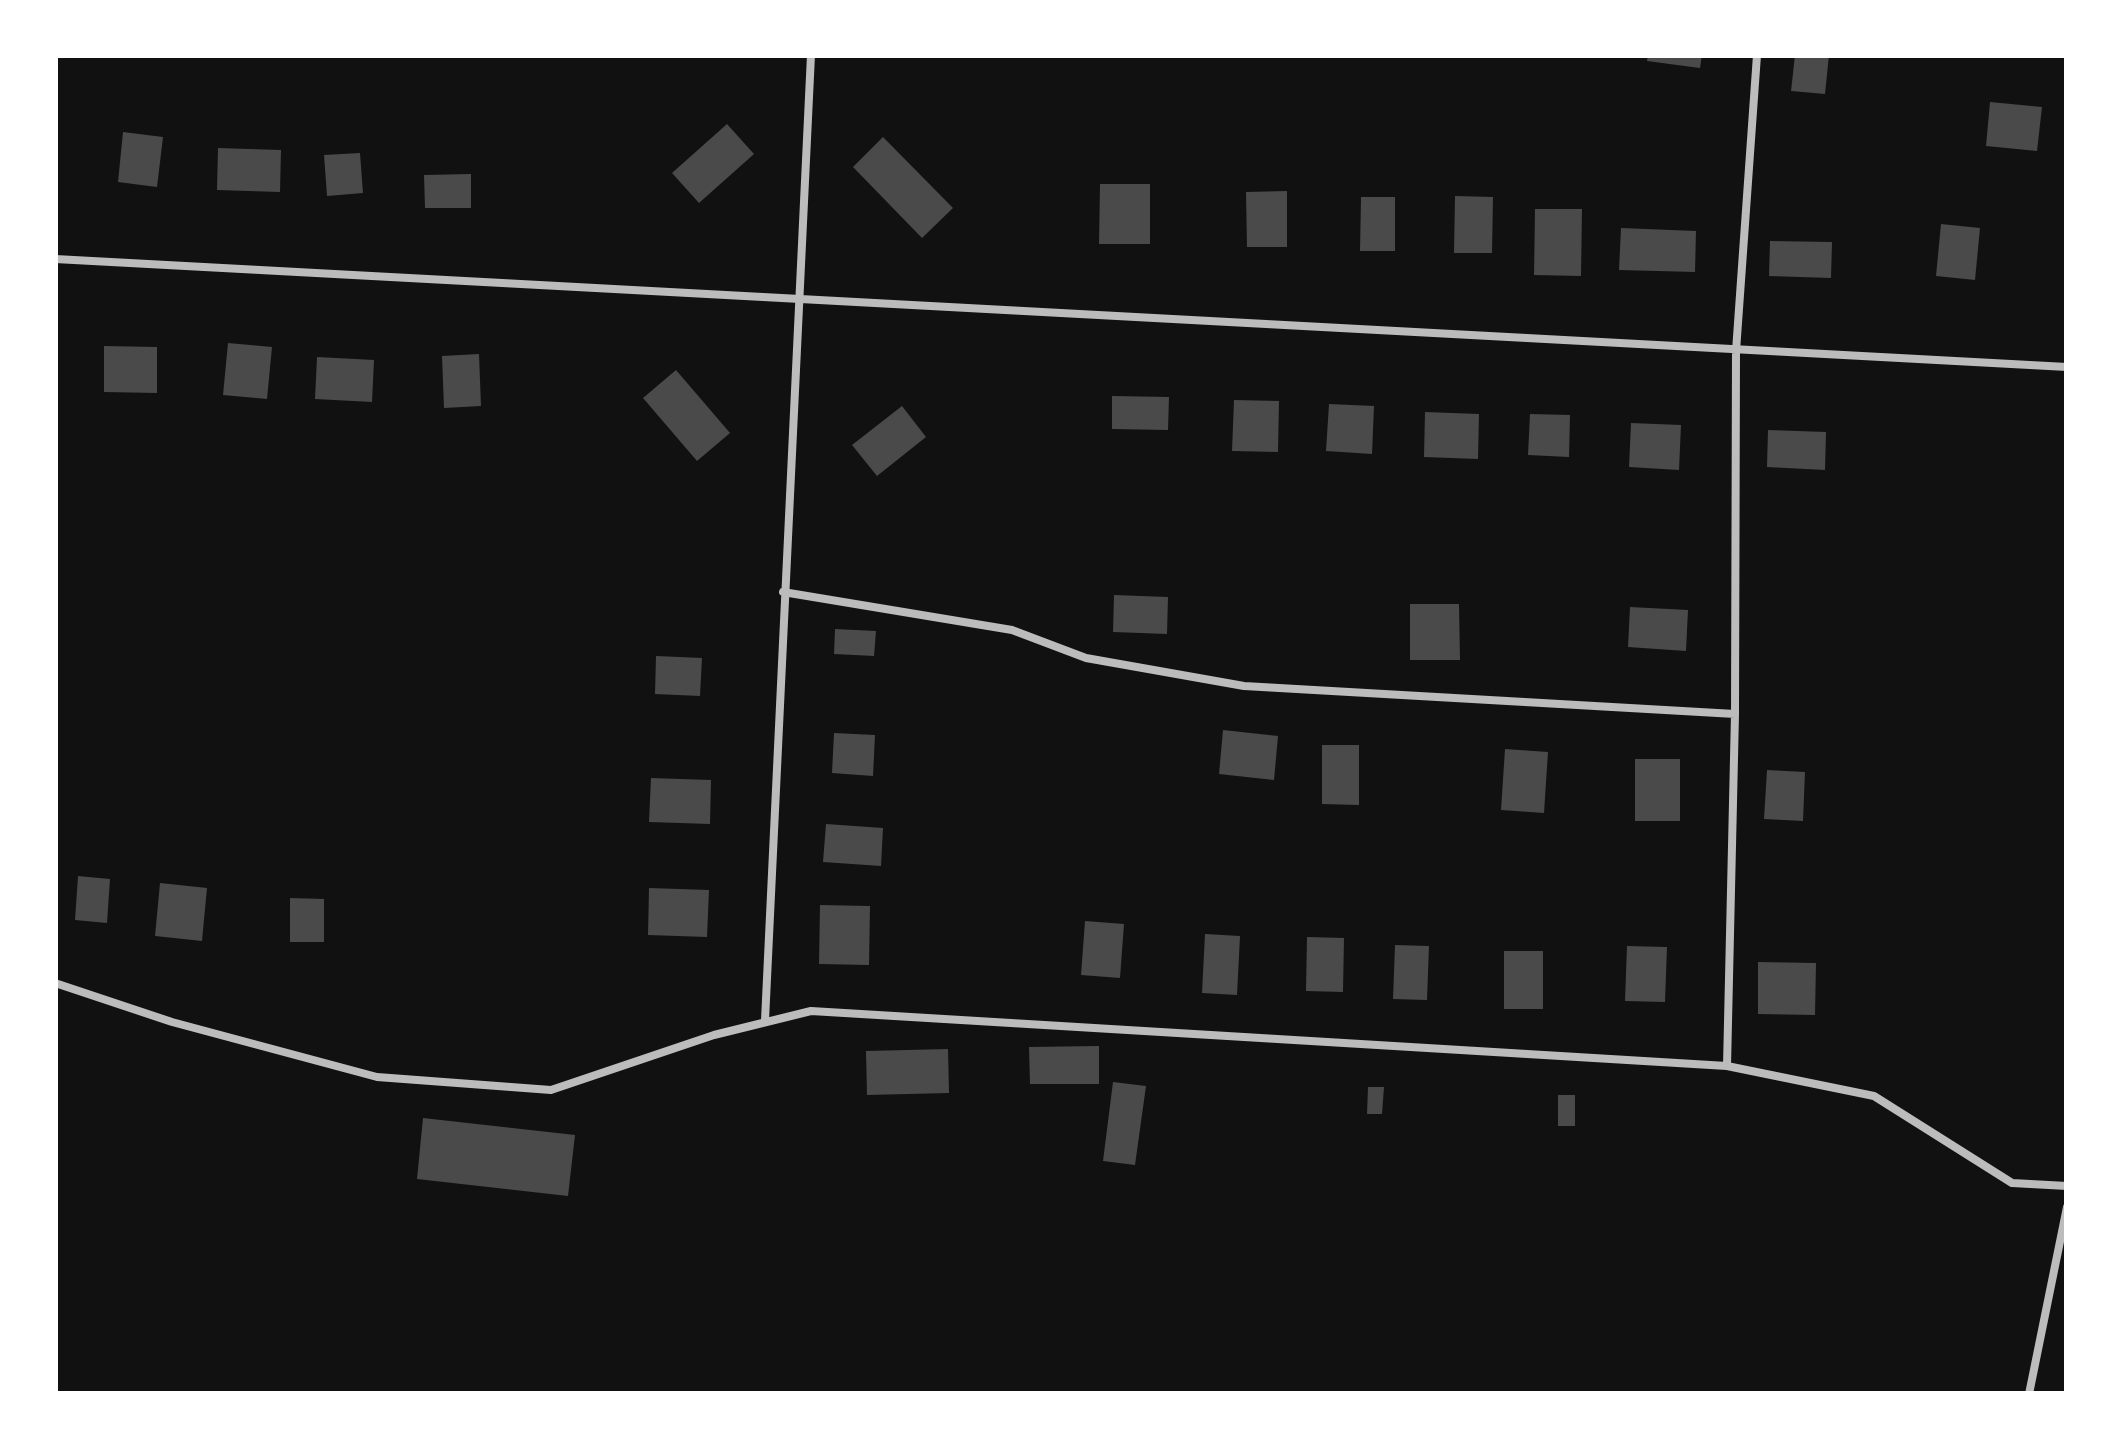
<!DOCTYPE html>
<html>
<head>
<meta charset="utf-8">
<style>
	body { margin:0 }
	#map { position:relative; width:2122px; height:1449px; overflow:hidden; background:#111; font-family:"IBM Plex Sans",sans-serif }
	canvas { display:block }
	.frame { position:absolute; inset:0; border:58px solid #fff; pointer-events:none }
</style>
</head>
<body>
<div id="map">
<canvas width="2122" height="1449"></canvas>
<div class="frame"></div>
</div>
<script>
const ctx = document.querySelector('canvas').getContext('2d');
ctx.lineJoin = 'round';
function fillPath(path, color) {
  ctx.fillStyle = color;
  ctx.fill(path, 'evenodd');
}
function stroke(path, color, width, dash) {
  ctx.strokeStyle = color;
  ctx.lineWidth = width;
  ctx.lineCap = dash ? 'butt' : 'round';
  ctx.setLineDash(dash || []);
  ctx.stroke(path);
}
fillPath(new Path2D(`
	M1648 55H1702L1700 68 1647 61Z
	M1795 55H1829L1825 94 1791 91Z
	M1990 102 2042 107 2037 151 1986 146Z
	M727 124 754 154 699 203 672 173Z
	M123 132 163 137 157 187 118 182Z
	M883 137 953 208 922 238 853 167Z
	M218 148 281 150 280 192 217 190Z
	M360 153 363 193 327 196 324 155Z
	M471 174V208H425L424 175Z
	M1100 184H1150V244H1099Z
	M1287 191V247H1247L1246 192Z
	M1455 196 1493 197 1492 253H1454Z
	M1361 197H1395V251H1360Z
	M1535 209H1582L1581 276 1534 275Z
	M1941 224 1980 228 1975 280 1936 276Z
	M1621 228 1696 231 1695 272 1619 270Z
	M1770 241 1832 242 1831 278 1769 276Z
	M228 343 272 347 267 399 223 395Z
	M104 346 157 347V393L104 392Z
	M479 354 481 406 444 408 442 356Z
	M317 357 374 360 372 402 315 399Z
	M676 370 730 433 697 461 643 398Z
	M1112 396 1169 397 1168 430 1112 429Z
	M1234 400 1279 401 1278 452 1232 451Z
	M1329 404 1374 406 1372 454 1326 451Z
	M902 406 926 437 877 476 852 445Z
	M1425 412 1479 414 1478 459 1424 457Z
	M1530 414 1570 415 1569 457 1528 455Z
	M1631 423 1681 425 1679 470 1629 467Z
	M1768 430 1826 432 1825 470 1767 467Z
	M1114 595 1168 597 1167 634 1113 632Z
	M1410 604H1459L1460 660H1410Z
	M1630 607 1688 610 1686 651 1628 647Z
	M835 629 876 631 874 656 834 654Z
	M656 656 702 658 700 696 655 694Z
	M1223 730 1278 736 1274 780 1219 774Z
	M834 733 875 735 873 776 832 773Z
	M1322 745H1359V805L1322 804Z
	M1505 749 1548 752 1544 813 1501 810Z
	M1635 759H1680V821H1635Z
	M1767 770 1805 772 1803 821 1764 819Z
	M651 778 711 780 710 824 649 822Z
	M826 824 883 828 881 866 823 862Z
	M78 876 110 879 107 923 75 920Z
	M160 883 207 888 202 941 155 936Z
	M649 888 709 890 707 937 648 935Z
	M290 898 324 899V942H290Z
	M820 905 870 906 869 965 819 964Z
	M1085 921 1124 924 1120 978 1081 975Z
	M1205 934 1240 936 1237 995 1202 993Z
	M1307 937 1344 938 1343 992 1306 991Z
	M1395 945 1429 946 1427 1000 1393 999Z
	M1627 946 1667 947 1665 1002 1625 1001Z
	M1504 951H1543V1009H1504Z
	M1758 962 1816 963 1815 1015 1758 1014Z
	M1099 1046V1084H1030L1029 1047Z
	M948 1049 949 1093 867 1095 866 1051Z
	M1113 1082 1146 1086 1135 1165 1103 1161Z
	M1368 1087H1384L1382 1114H1367Z
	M1558 1095H1575V1126H1558Z
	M423 1118 575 1135 568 1196 417 1179Z`), '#4a4a4a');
stroke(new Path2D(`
	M55 259 2067 367
	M783 592 1012 630 1086 658 1244 686 1735 714
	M55 983 172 1022 377 1077 551 1090 714 1035 811 1011 1727 1066 1874 1096 2012 1183 2067 1186
	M765 1020 811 55
	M1727 1066 1735 714 1736 351 1757 55
	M2029 1394 2067 1207`), '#bcbcbc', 8);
</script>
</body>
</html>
